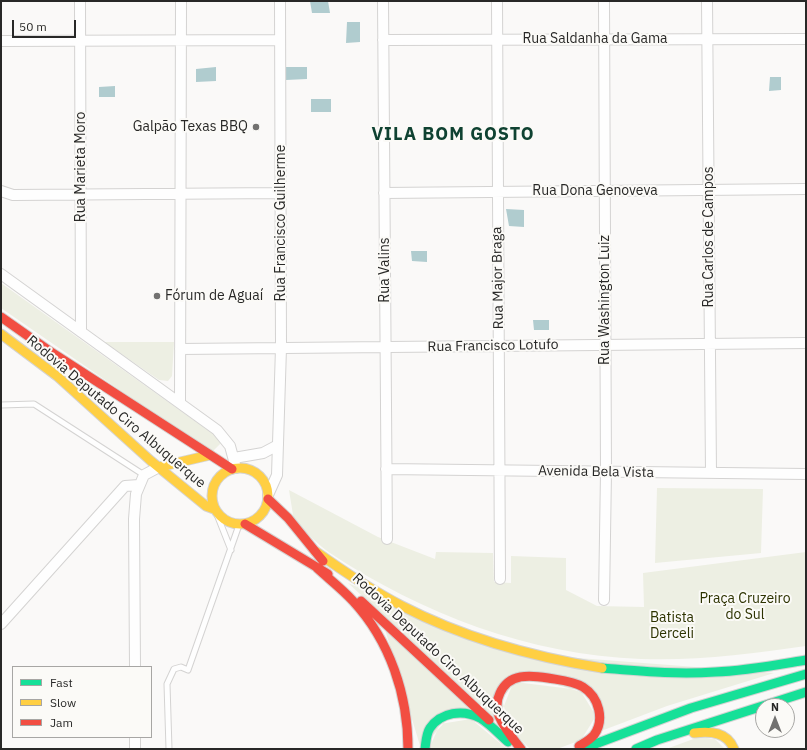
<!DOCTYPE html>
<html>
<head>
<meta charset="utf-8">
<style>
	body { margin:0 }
	#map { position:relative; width:807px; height:750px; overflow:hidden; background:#faf9f8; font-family:"IBM Plex Sans",sans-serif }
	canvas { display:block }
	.frame { position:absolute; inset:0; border:2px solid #282827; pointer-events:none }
	.legend { position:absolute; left:12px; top:666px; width:140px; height:72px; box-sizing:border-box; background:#fbfaf7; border:1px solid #a7a6a4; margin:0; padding:5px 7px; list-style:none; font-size:12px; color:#282827 }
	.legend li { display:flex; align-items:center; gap:8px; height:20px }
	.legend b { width:20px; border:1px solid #a7a6a4 }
	.north { position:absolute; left:755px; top:698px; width:40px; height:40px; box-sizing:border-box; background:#fbfaf7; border:1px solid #a7a6a4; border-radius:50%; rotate:0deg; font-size:11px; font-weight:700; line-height:16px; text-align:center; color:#282827 }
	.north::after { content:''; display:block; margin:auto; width:14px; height:18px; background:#727170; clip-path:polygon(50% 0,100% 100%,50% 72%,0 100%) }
	.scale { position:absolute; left:12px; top:20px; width:64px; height:18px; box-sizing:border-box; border:2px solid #282827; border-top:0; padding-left:5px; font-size:12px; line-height:14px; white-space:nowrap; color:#282827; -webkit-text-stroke:3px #fbfaf7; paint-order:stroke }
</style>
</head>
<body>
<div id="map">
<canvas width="807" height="750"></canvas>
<div class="frame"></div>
<ul class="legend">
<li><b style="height:5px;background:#16e098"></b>Fast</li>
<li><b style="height:5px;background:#ffcf43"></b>Slow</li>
<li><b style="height:5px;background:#f24e42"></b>Jam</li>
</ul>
<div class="north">N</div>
<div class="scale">50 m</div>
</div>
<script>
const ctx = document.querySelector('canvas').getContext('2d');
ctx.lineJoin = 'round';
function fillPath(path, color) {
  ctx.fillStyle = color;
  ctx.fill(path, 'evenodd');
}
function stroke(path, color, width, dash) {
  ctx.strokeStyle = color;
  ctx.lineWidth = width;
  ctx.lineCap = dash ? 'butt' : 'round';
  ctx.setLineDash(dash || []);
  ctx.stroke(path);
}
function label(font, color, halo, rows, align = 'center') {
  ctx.font = font + ' "IBM Plex Sans",sans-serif';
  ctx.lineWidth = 4;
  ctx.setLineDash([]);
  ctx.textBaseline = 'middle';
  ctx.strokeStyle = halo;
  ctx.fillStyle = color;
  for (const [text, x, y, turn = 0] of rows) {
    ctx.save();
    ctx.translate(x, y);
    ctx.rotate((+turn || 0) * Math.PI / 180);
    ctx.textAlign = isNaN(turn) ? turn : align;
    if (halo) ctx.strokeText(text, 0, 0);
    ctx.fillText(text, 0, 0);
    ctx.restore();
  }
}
fillPath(new Path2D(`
	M1 283 223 441 211 453 1 308Z
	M104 342H174L172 376 168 381 159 380Z
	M657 488 763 489 761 553 655 563Z
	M289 490 378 537 435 559 436 552 493 553 494 582 511 583V556L566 558V590L597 606 644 607 643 573 806 552V646C751 654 696 661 641 659 530 655 422 614 330 553 317 544 306 532 294 521Z
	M348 583 513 653 774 673 667 706 601 731 598 697 517 673 498 721Z
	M384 626 474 710 457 708 421 749Z
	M515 682 580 690 596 716 581 740 557 749H530L510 729 502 699Z
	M471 719 507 749H429L440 724Z
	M699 737 715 739 725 749H666Z`), '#edefe3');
fillPath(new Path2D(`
	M310 1H328L330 13H312Z
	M347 22H360V42L346 43Z
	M216 67V81L196 82V69Z
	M286 67H307V79L286 80Z
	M770 77H781V90L769 91Z
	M115 86V97H99V87Z
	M311 99H331V112H311Z
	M506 209 524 210V227L509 226Z
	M411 251H427V262L412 261Z
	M533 320H549V330H534Z`), '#b0cccf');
const lane = new Path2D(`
	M1 405 34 404 144 475
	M216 512 231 550
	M169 749 167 684 174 669 181 667 188 670 239 525`);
const street = new Path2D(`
	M80 1 81 332
	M383 1 387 539
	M497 1 500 579
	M604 1 606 472 604 600
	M707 1 711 473
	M383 40 806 39
	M1 41 280 40
	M1 191 13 195 281 193
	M384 193 806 189
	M1 274 217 430 230 446 236 468
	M180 349 806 343
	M180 403 181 1
	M234 458 263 453 278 445
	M386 469 806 474
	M268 495 277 475 281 348 280 1
	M1 624 125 486 139 485
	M135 667 134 519 136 494 144 475 159 467
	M135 737V749`);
const fast = new Path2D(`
	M602 668C639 671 677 675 715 672 745 671 776 665 806 660
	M425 749C426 742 426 734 430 728 441 712 463 709 480 718 490 724 499 734 508 742
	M582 749 691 708 806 674
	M636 749 657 740 806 692`);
const slow = new Path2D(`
	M1 334 57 376 151 461 206 506 214 509
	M159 467 210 455
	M212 496a28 28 0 1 1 56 0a28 28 0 1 1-56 0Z
	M315 551C343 571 371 590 402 606 464 638 533 657 602 668
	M694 733C711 731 727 732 734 749`);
const jam = new Path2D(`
	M1 317 48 350 232 469
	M268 499 288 518 323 561
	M245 524 328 574
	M317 568C329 579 342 589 353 601 390 641 408 695 408 749
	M361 601 489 720
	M521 749C513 739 504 728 499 716 496 708 496 701 500 693 509 673 530 675 548 678 559 680 573 681 583 687 599 697 605 720 594 735 590 740 584 743 579 746`);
stroke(lane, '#d4d3d2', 7);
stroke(street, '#d4d3d2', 12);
stroke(fast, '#d4d3d2', 11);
stroke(slow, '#d4d3d2', 11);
stroke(jam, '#d4d3d2', 11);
stroke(lane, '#fefefe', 5);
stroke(street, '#fefefe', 10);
stroke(fast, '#16e098', 9);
stroke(slow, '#ffcf43', 9);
stroke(jam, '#f24e42', 9);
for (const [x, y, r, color] of [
	[256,127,4,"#727170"],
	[157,296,4,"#727170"]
]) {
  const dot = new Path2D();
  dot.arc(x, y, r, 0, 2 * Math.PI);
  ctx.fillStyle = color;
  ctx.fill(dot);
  stroke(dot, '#fbfaf7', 1.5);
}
label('14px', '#282827', '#fbfaf7', [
	["Rua Saldanha da Gama",595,39],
	["Rua Marieta Moro",81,167,-90],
	["Rua Dona Genoveva",595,191],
	["Rua Francisco Guilherme",281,223,-90],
	["Rua Carlos de Campos",709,237,-90],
	["Rua Valins",385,270,-90],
	["Rua Major Braga",498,278,-91],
	["Rua Washington Luiz",605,300,-90],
	["Rua Francisco Lotufo",493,346,-1],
	["Rodovia Deputado Ciro Albuquerque",116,412,40],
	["Avenida Bela Vista",596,472,1],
	["Rodovia Deputado Ciro Albuquerque",438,654,43]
]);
label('14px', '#282827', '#fbfaf7', [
	["Galpão Texas BBQ",248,127],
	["Fórum de Aguaí",165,296,"left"]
], 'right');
label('14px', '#2d3300', '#fbfaf7', [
	["Praça Cruzeiro",745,599],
	["do Sul",745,615],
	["Batista",672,618],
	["Derceli",672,634]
]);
ctx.letterSpacing = '1px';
label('bold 18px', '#0f4232', '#fbfaf7', [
	["VILA BOM GOSTO",453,135]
]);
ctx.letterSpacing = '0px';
</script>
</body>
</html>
